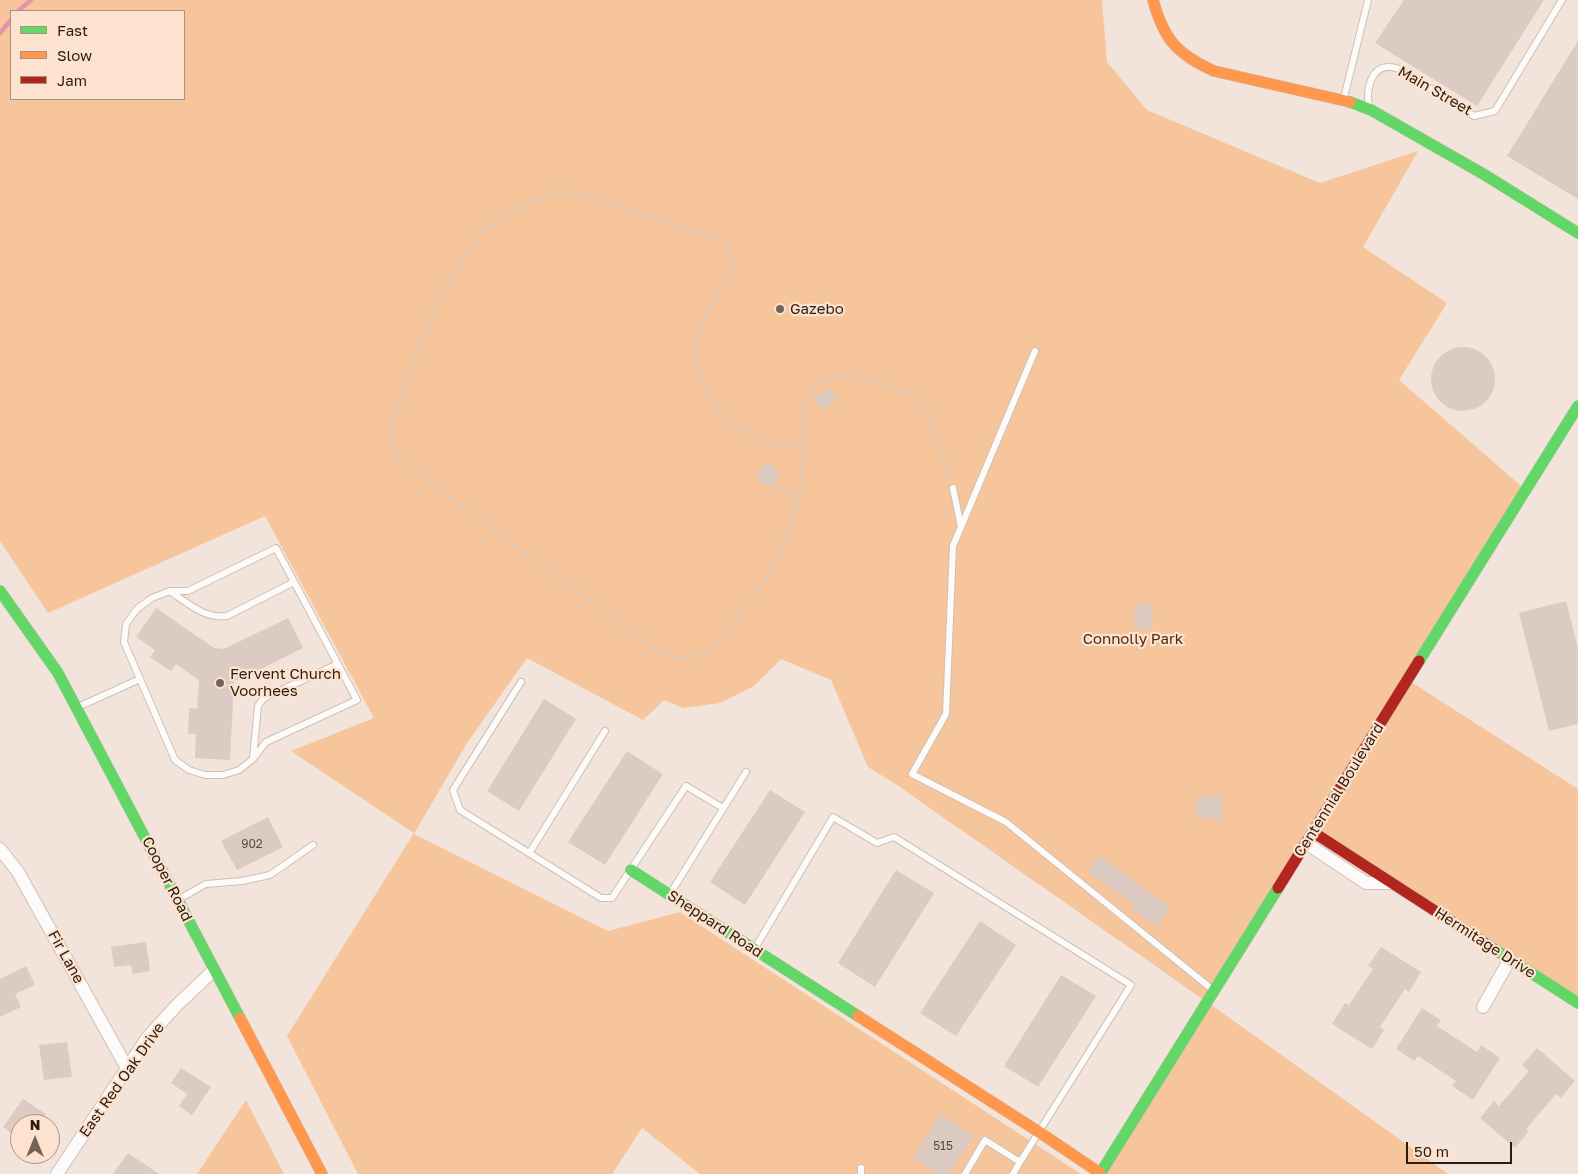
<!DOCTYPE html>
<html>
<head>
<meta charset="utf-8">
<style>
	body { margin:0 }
	#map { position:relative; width:1578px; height:1174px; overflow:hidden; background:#f2e4da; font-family:"Golos Text",sans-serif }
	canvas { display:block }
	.legend { position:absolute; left:10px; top:10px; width:175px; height:90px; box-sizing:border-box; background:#fde3cf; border:1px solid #a99483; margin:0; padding:6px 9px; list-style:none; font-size:15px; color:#2c1d10 }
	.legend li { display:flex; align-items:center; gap:10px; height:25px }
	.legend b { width:25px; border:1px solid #a99483 }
	.north { position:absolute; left:10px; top:1114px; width:50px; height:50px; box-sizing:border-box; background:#fde3cf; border:1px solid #a99483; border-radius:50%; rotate:0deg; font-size:14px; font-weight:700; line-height:20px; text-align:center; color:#2c1d10 }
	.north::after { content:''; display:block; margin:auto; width:18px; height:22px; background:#716357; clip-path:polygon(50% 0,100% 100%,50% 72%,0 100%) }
	.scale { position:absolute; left:1406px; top:1142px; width:106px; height:22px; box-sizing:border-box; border:2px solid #2c1d10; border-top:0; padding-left:6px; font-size:15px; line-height:18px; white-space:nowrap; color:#2c1d10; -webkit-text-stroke:4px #fde3cf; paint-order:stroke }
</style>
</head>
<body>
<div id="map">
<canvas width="1578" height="1174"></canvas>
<ul class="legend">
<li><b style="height:6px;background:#63d668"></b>Fast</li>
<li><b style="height:6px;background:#ff974d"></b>Slow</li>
<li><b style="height:6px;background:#b3261e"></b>Jam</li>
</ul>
<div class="north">N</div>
<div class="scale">50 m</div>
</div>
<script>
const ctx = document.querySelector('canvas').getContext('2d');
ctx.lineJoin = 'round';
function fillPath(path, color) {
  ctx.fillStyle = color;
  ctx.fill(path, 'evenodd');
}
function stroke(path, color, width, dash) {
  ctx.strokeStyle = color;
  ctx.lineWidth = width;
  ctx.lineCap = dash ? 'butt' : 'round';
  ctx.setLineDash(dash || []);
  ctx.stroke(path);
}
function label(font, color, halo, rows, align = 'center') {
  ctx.font = font + ' "Golos Text",sans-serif';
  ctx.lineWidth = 4.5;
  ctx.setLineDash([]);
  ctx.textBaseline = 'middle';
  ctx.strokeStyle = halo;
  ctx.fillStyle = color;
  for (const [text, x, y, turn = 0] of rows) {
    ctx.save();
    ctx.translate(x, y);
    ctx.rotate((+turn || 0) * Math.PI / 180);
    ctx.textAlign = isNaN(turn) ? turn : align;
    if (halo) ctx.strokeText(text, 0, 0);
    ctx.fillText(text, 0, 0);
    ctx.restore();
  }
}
fillPath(new Path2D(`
	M0 0H1102L1107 62 1147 110 1320 183 1418 151 1363 247 1447 303 1399 380 1527 491 1408 680 1578 789V1002L1313 832 1207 1002 1448 1174H1100L1207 1002 897 785 868 767 831 680 781 659 754 686 720 703 683 708 664 700 643 720 527 658 467 743 414 834 608 931 680 912 1081 1174H700L642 1128 612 1174H358L287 1036 414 833 291 751 374 718 265 516 48 613 0 541ZM11 11H184V99H11Z
	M246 1100 284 1174H197Z`), '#f6c59b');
stroke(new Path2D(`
	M18 11 31 0
	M0 33 11 20`), '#e394aa', 4.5);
fillPath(new Path2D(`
	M1404 0H1544L1477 106 1375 43Z
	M1578 41V199L1507 156Z
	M1431 379a32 32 0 1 1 64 0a32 32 0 1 1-64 0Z
	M828 388 837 400 822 410 814 398Z
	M758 475a10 10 0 1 1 20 0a10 10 0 1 1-20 0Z
	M1566 601 1578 648V724L1549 731 1519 613Z
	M1137 603 1154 606 1150 630 1133 627Z
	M156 608 214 648 224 649 288 618 303 648 239 680H234L230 760 195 758 196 734H188L189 708 197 709 199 680 176 664 171 671 150 657 155 650 136 637Z
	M544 699 576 719 519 811 487 791Z
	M627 751 663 774 605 865 568 842Z
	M770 790 805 812 745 905 710 882Z
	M1197 796 1222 797V819L1197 818Z
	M268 817 283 847 237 870 221 841Z
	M1099 856 1132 879 1131 880 1170 907 1157 926 1131 909 1134 904 1088 872Z
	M896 870 934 893 875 987 838 963Z
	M980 921 1016 945 956 1036 920 1013Z
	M146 942 150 971 133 974 131 965 114 967 111 947Z
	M1381 947 1421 972 1409 992 1405 989 1380 1027 1384 1030 1372 1049 1332 1024 1345 1003 1349 1005 1373 969 1368 966Z
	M26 966 35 985 15 994 21 1007 0 1017V979Z
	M1061 975 1096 996 1038 1087 1004 1066Z
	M1422 1008 1441 1020 1437 1026 1477 1052 1481 1045 1500 1058 1473 1100 1452 1086 1456 1081 1418 1056 1414 1061 1396 1049Z
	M67 1042 72 1077 44 1080 39 1045Z
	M1537 1048 1575 1081 1561 1098 1556 1094 1526 1129 1529 1131 1515 1148 1480 1118 1494 1101 1499 1106 1529 1071 1522 1065Z
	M181 1068 211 1087 192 1115 179 1106 187 1094 171 1083Z
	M23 1099 46 1114 40 1124H20V1139L3 1127Z
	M941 1114 974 1136 948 1174H939L913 1157Z
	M128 1153 159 1174H113Z`), '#dbcbc3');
const lane = new Path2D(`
	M1344 98 1368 0
	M1369 106C1365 87 1373 59 1399 69L1474 116 1495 111 1562 0
	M1035 351 953 546 946 714 912 774 1006 822 1213 990
	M953 488 961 527
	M276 548 357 700 266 742 253 759 239 770 223 775H205L189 770 175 760 124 642 126 624 137 609 152 598 170 591H188Z
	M171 592C189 604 205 619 227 616L294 582
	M521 682 453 790 460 810 601 898H612L686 786 723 808
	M78 707 140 679
	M253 758 258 706 263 699 266 697 338 664
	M530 852 605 731
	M670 894 746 772
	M179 899 206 884 242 881 270 875 313 845
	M755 948 833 817 877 843 894 837 1131 985 1020 1162
	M861 1174V1168
	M965 1174 985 1140 1020 1162 1013 1174`);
const street = new Path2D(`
	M1306 843 1366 883H1391
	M0 849 18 872 127 1068
	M1483 1007 1510 959
	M57 1174 147 1038 176 1006 214 970`);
const fast = new Path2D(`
	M1350 102 1371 110 1485 175 1578 233
	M0 591 58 673 240 1018
	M1419 661 1578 406
	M631 870 858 1016
	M1494 949 1578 1003
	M1100 1174 1278 888`);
const slow = new Path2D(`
	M1153 0C1164 40 1177 54 1214 71L1350 102
	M858 1016 1039 1132 1100 1173
	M240 1018 322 1174`);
const jam = new Path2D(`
	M1313 832 1494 949
	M1278 888 1419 661`);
stroke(lane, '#cec0b5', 8);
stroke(street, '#cec0b5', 14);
stroke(fast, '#cec0b5', 12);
stroke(slow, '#cec0b5', 12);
stroke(jam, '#cec0b5', 12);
stroke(new Path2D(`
	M804 442 788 444 759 443 728 419 704 389 695 356 701 325 731 271 732 260 730 249 725 240 560 190 520 208 483 230 434 306 392 429C390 439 391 446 395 456L645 642 659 652 676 657H693L710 652 769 576 799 505 804 442 803 410 807 395 816 382 850 372 908 391 928 408 950 479
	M773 484 799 505`), '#d3d0cc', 2.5, [4, 4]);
stroke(lane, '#fdfbf9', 6);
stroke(street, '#fdfbf9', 12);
stroke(fast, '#63d668', 11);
stroke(slow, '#ff974d', 11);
stroke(jam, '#b3261e', 11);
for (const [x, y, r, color] of [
	[780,309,5,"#716357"],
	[220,683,5,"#716357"]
]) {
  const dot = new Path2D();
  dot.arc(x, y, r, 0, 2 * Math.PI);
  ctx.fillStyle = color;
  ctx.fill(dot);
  stroke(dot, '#fde3cf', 2);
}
label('12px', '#5a4b40', null, [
	["902",252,844],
	["515",943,1146]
]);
label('15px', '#2c1d10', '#fde3cf', [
	["Main Street",1435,91,30],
	["Centennial Boulevard",1339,790,-58],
	["Cooper Road",167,879,63],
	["Sheppard Road",715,924,33],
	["Hermitage Drive",1485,943,33],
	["Fir Lane",66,957,61],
	["East Red Oak Drive",122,1080,-55]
]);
label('15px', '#2c1d10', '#fde3cf', [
	["Gazebo",790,309],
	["Fervent Church",230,674],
	["Voorhees",230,691]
], 'left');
label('15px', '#4e2b0a', '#fde3cf', [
	["Connolly Park",1133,639]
]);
</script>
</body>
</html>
